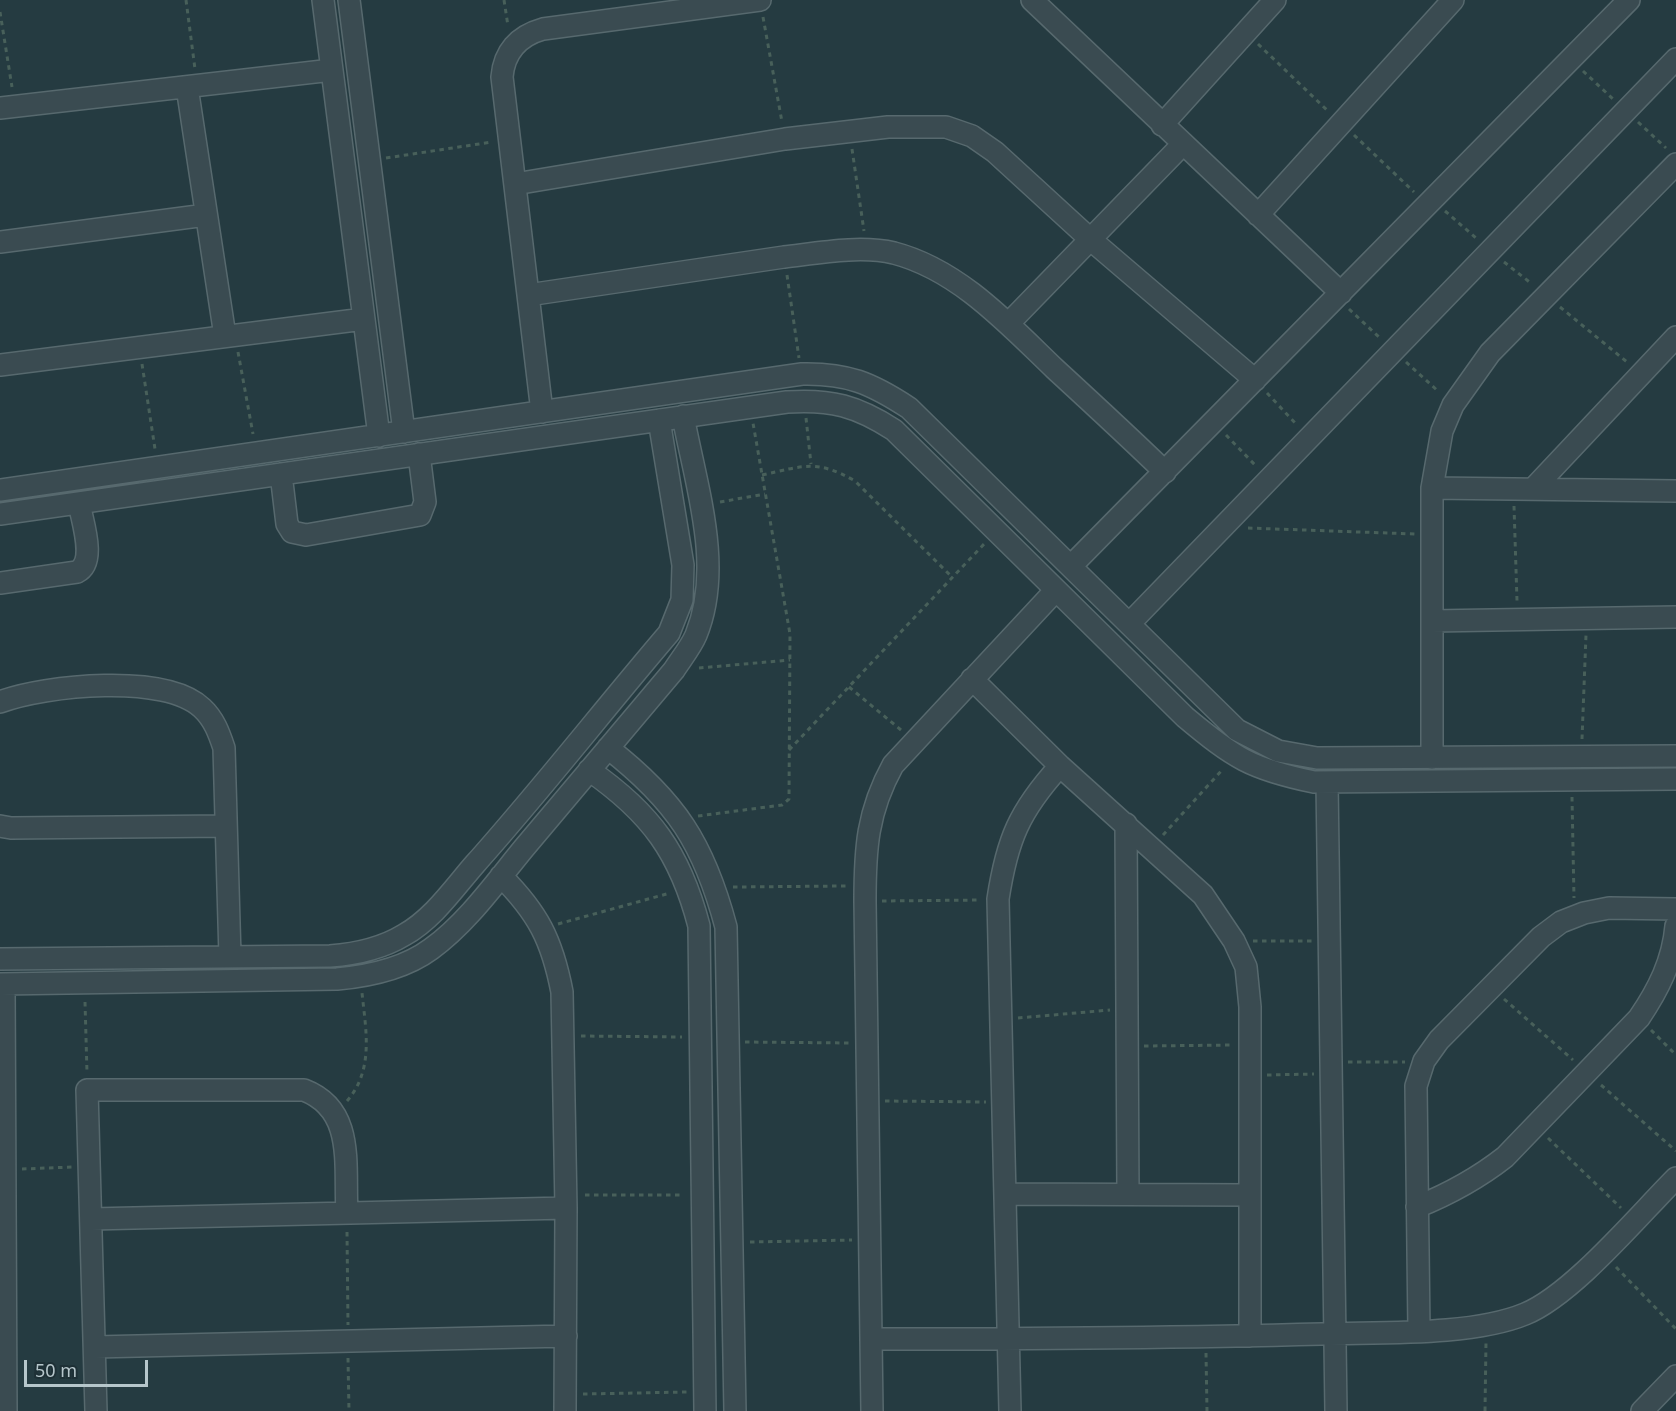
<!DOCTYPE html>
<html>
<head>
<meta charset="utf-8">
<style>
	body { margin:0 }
	#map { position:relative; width:1676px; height:1411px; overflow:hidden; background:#253b41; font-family:"Noto Sans",sans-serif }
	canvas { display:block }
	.scale { position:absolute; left:24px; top:1360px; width:124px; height:27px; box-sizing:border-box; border:3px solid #b6c6cb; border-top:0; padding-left:8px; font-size:18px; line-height:21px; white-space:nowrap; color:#b6c6cb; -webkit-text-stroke:4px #1e3036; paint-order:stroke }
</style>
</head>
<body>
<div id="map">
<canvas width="1676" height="1411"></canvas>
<div class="scale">50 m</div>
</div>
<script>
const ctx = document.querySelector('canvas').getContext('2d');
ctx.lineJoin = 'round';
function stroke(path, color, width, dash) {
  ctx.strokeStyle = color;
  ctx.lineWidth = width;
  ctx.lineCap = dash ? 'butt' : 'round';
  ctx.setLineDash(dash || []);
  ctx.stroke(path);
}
const minor = new Path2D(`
	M323 0 379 436
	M349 0 404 432
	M1032 0 1341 293
	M187 87 225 336
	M0 108 332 70
	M1162 125 1275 0
	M515 184 785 139 888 127H946L972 136 995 152 1090 239 1255 380
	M1258 215 1453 0
	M0 242 206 215
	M528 295 784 257C818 253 860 245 894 253 959 270 1008 324 1055 369 1092 403 1129 437 1165 472
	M1008 324 1183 144
	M0 365 364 319
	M542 412 502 77C504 52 518 36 543 29L760 0
	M281 474 287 524 292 532 306 535 420 515 425 502 419 454
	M1432 488 1676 491
	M1533 489 1676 337
	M0 490 802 374C847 373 871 383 909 408L1237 730 1278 751 1317 758 1676 756
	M0 514 787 402C831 399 857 406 894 430L1185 717C1234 758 1251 769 1314 782L1676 779
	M1071 566 1629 0
	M0 583 77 572C97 562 82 521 79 503
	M1432 621 1676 617
	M1129 624 1676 59
	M972 679 1060 766 1203 895 1234 941 1246 967 1250 1007V1336
	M0 702C45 685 166 673 202 708 214 719 219 733 224 748L230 957
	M608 748C676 801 704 844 726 927L735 1411
	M1432 758V488L1442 431 1453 405 1490 353 1676 164
	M589 770C651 813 680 853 699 926L705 1411
	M1327 782 1336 1411
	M1126 824 1128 1194
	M0 826 11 828 226 826
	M501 876C538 913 552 940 562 992L566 1208 565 1411
	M0 959 330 956C357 954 381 949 404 935 433 919 454 888 475 864 542 789 604 709 669 633L682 600 683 565 659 420
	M0 984 337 979C370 976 404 969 431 949 467 923 496 882 524 848 574 789 624 729 674 670 681 659 691 647 696 635 724 567 696 486 683 416
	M4 984 6 1411
	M1005 1194 1250 1195
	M1417 1207C1449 1194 1477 1179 1505 1157L1639 1018C1658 990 1673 961 1676 926
	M91 1219 566 1208
	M1419 1331 1416 1086 1424 1061 1439 1040 1541 937 1561 922 1584 913 1609 908 1676 909
	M872 1339C1022 1339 1172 1338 1322 1334 1379 1332 1472 1336 1525 1314 1572 1295 1638 1216 1676 1178
	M95 1347 566 1336
	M96 1411 87 1090H304C356 1110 344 1166 347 1213
	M872 1411 865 901C865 849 867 812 893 765L1056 590
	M1010 1411 998 899C1007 840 1019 811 1060 766
	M1642 1411 1676 1376`);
stroke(minor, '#57696e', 24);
stroke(new Path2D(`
	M186 0 195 69
	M504 0 508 26
	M0 12 12 87
	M763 17 782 122
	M1258 44 1329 112
	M1583 71 1613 99
	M1638 122 1666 148
	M1354 135 1414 192
	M852 149 864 231
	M386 158 492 142
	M1445 211 1476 238
	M1504 262 1532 284
	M787 275 799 358
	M1560 307 1627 362
	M1349 309 1381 339
	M238 352 253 434
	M1406 362 1439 392
	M142 364 155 449
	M1267 393 1297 425
	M806 418 811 464
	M1226 435 1257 467
	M762 475C803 466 817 459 855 481L952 577
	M720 502 765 494
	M1514 506 1517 601
	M1248 528 1415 534
	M699 668 790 660
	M849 687 901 730
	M1582 739 1586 635
	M789 750 985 543
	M1572 797 1574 898
	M698 816 782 805 789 799 790 634 753 423
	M1163 835 1223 769
	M733 887 846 886
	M882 901 980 900
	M558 924 670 893
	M1253 941H1313
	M1504 999 1573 1060
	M85 1002 87 1073
	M1018 1018 1110 1010
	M1651 1030 1676 1055
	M581 1036 682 1037
	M745 1042 849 1043
	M1144 1046 1233 1045
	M1348 1062H1405
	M1267 1075 1314 1074
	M1601 1085 1676 1151
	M347 1101C374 1070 366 1031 362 993
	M885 1101 986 1102
	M1548 1138 1621 1208
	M22 1169 73 1167
	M585 1195H683
	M347 1232 348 1325
	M750 1242 852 1240
	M1616 1267 1676 1329
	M1206 1353 1207 1411
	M348 1358 349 1411
	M583 1394 687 1392
	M1485 1411 1486 1342`), '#48605a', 3, [4.5, 4.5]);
stroke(minor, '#3a4b51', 21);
</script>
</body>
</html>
